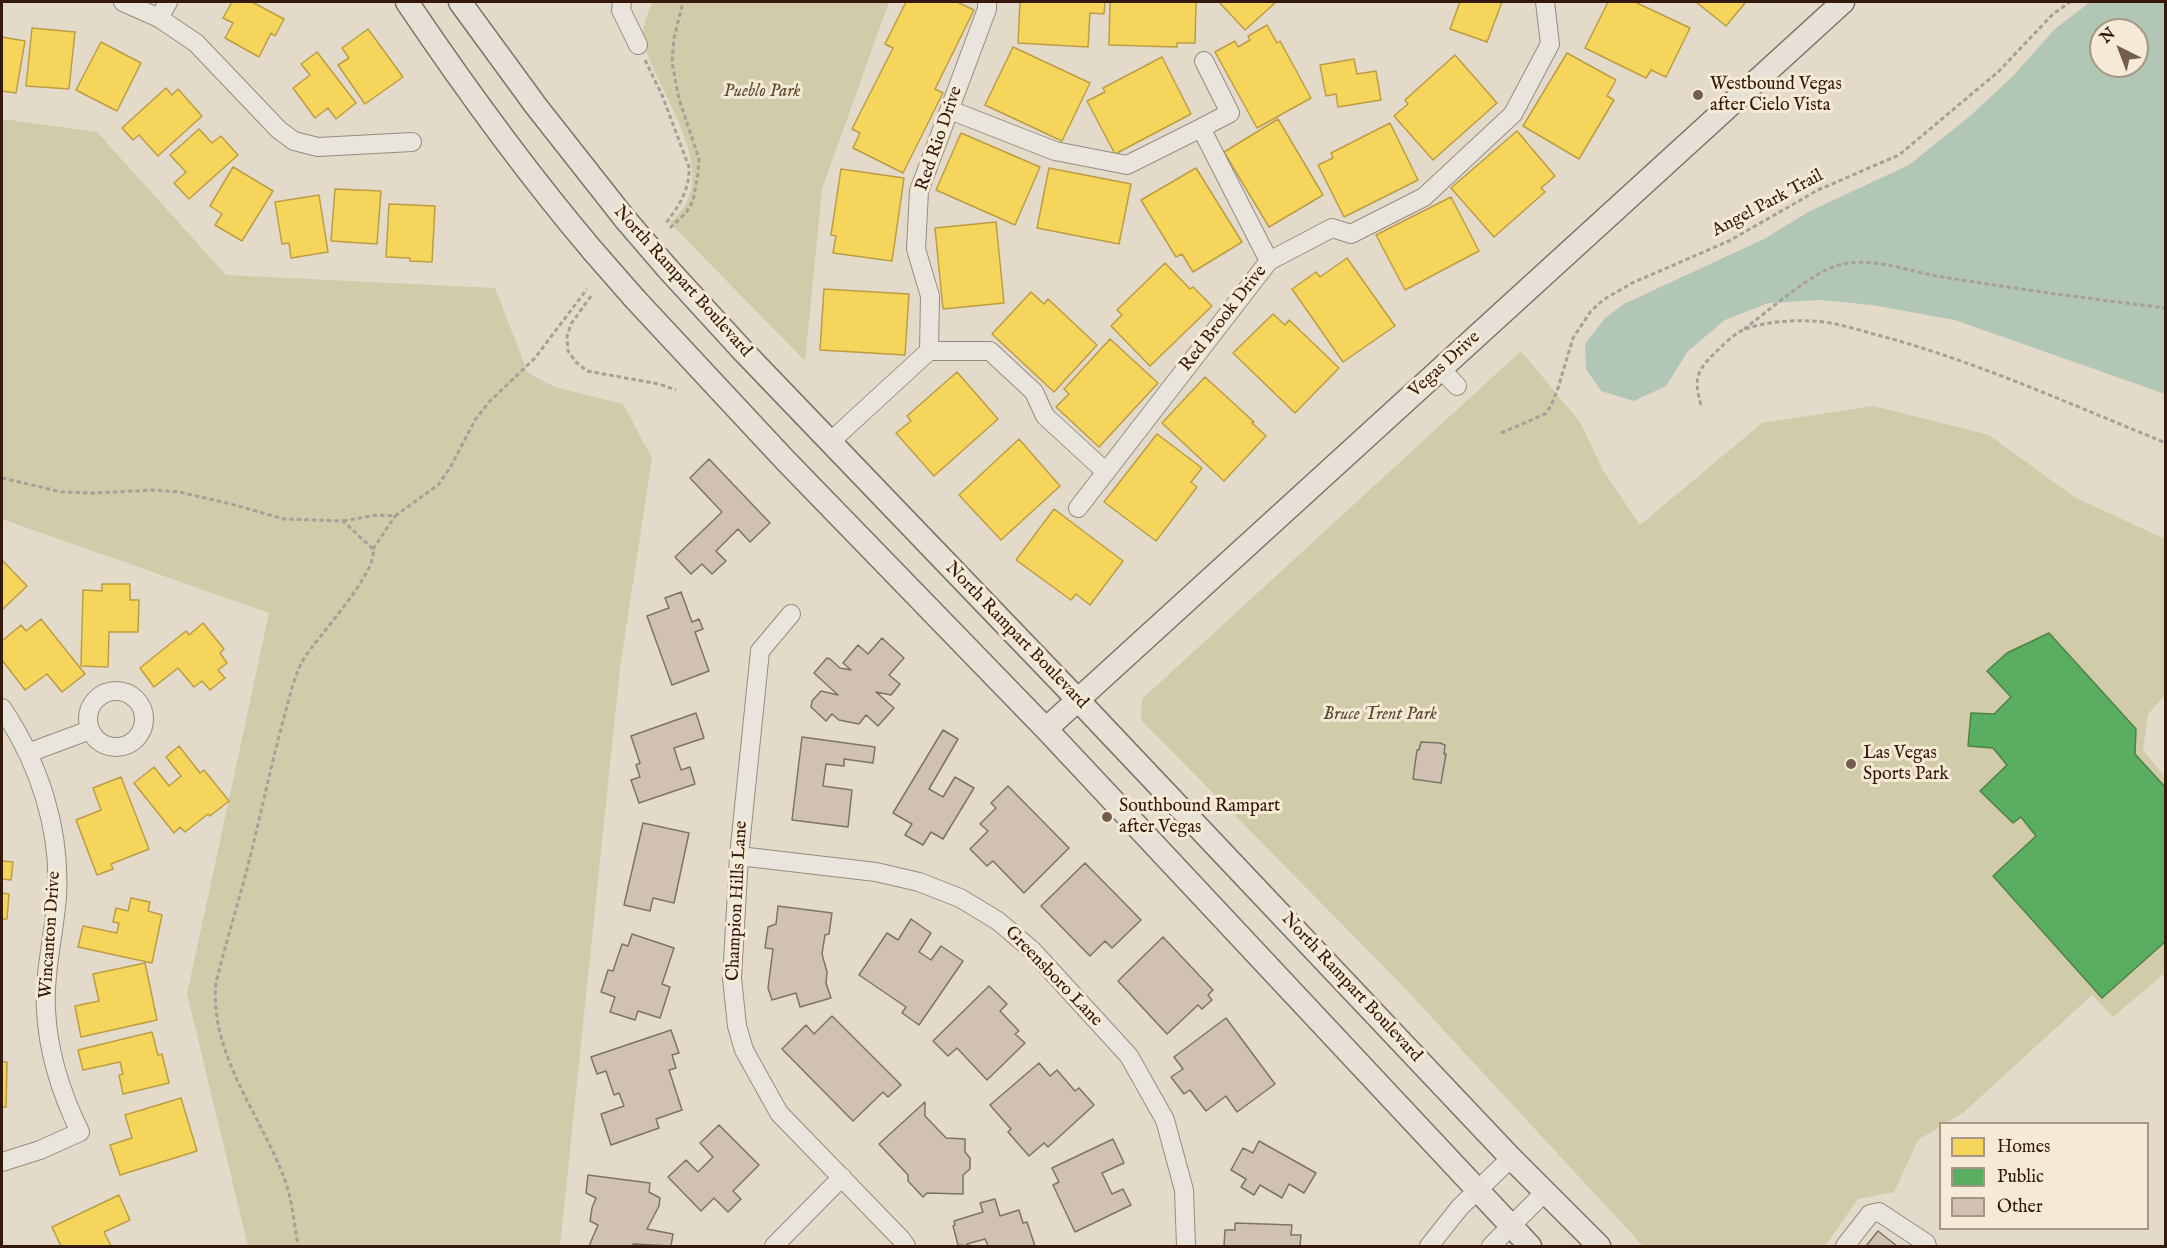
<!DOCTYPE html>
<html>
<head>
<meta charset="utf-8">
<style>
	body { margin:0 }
	#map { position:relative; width:2167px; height:1248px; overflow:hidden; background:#e4daca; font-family:"IM FELL English",serif }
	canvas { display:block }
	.frame { position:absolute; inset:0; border:3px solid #34190c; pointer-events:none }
	.legend { position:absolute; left:1939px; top:1122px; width:210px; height:108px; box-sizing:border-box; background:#f4ead5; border:2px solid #a79685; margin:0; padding:8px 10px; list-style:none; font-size:18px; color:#34190c }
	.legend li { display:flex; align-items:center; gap:12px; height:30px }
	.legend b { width:30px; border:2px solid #a79685 }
	.north { position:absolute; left:2089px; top:18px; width:60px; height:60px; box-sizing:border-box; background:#f4ead5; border:2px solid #a79685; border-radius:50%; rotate:318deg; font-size:16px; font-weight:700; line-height:24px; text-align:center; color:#34190c }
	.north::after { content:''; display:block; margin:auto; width:21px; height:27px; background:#725d4e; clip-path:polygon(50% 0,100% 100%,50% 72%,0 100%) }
</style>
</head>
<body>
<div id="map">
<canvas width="2167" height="1248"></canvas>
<div class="frame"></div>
<ul class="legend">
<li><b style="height:16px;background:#f6d55c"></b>Homes</li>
<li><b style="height:16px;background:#5aae61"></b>Public</li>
<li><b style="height:16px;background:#d0c1b3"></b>Other</li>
</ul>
<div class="north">N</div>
</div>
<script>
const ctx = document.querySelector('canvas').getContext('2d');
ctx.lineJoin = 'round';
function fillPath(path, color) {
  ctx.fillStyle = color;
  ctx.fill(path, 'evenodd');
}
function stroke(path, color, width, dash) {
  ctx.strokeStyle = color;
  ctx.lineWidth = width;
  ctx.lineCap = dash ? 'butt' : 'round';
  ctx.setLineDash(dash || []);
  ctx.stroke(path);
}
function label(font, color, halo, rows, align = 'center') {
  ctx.font = font + ' "IM FELL English",serif';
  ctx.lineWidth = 6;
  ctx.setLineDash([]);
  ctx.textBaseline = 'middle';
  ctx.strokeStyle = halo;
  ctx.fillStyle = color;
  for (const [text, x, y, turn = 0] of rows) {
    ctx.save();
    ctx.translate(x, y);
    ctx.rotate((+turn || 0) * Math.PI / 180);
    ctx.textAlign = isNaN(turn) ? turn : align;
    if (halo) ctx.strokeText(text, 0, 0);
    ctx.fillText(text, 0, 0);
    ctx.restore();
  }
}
fillPath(new Path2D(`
	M653 2H889L822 189 805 361 670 223C676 216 684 210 687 201 709 155 657 89 644 44 641 28 646 16 653 2Z
	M2 119 97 132 226 275 495 288 528 373 555 387 623 404 652 458 620 668 560 1246H248L187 994 269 613 2 519Z
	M1521 351 1580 422 1603 470 1640 525 1762 423 1873 406 1989 435 2074 497 2165 539V695L2148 714 2143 750 2165 777V973L2113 1017 2092 995 1964 1112 1946 1123 1940 1124V1127L1918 1140 1894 1192 1858 1199 1825 1246H1643L1400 983 1141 720 1142 699Z`), '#d0cba8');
fillPath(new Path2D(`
	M2090 2H2165V394L1955 320 1872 305 1820 300 1768 303 1725 320 1688 351 1666 386 1634 401 1601 391 1586 369 1585 344 1605 318 1624 304 1764 239 1810 211 1909 165 1970 116 2014 75 2055 29ZM2101 30H2137V66H2101Z`), '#b1c6b4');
const homes = new Path2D(`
	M232 2H252L284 19 275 36 271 33 259 57 225 38 233 23 223 18Z
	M906 2H957L974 10 935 89 943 93 903 173 853 148 860 133 852 129 893 48 885 44Z
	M1020 2H1105L1104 14 1090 13 1088 47 1018 43Z
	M1110 2H1196L1195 43H1177V47L1109 45Z
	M1219 2H1276L1245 30Z
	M1460 2H1502L1487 42 1450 29Z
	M1608 2H1635L1690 28 1666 77 1651 70 1646 78 1585 48Z
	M1696 2H1743L1745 3 1726 26Z
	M1267 25 1277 43 1280 41 1311 98 1257 128 1215 52 1235 41 1238 47 1250 40 1248 36Z
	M32 28 75 32 69 89 26 86Z
	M368 29 403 77 365 104 338 65 349 58 342 48Z
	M2 37 25 41 16 93 2 91Z
	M101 42 141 63 117 111 76 90Z
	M1013 47 1090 83 1062 141 985 105Z
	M317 52 356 103 336 119 328 108 315 118 293 88 310 75 301 64Z
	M1567 53 1616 80 1607 96 1614 100 1579 159 1523 126Z
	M1455 55 1497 103 1433 160 1394 116 1408 104 1405 100Z
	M1162 57 1191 114 1115 154 1087 101 1105 92 1103 88Z
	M1354 59 1357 74 1376 71 1381 100 1338 107 1336 94 1326 96 1320 65Z
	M166 88 172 95 178 89 202 116 158 156 139 135 133 140 122 128Z
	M1278 119 1323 195 1269 227 1224 152Z
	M1390 123 1418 180 1344 217 1318 165 1333 158 1331 153Z
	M199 129 212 143 221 136 238 155 189 199 174 183 186 172 170 155Z
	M1517 131 1555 176 1541 188 1545 192 1494 237 1451 188Z
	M961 133 1040 167 1015 225 936 190Z
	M233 167 273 191 242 241 215 225 222 214 210 206Z
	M1049 168 1131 184 1119 244 1037 228Z
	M1196 168 1242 242 1193 272 1182 254 1176 257 1141 200Z
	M841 169 904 178 892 261 833 253 836 236 831 235Z
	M335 189 381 191 377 244 331 241Z
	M319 195 328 252 291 258 289 243 282 244 275 202Z
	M1451 197 1479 251 1405 290 1376 235Z
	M389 204 435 206 432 262 410 261V258L386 257Z
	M996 222 1004 303 943 309 935 228Z
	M1347 258 1395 326 1343 362 1292 289 1316 272 1320 277Z
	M1165 263 1190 289 1193 287 1212 306 1150 366 1111 326 1122 315 1117 310Z
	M824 289 909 294 905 355 820 350Z
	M1031 292 1044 304 1048 299 1097 345 1054 392 992 334Z
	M1273 314 1285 325 1289 320 1339 368 1295 413 1233 353Z
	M1110 339 1158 383 1099 447 1056 407 1069 394 1064 389Z
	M957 372 998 419 934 476 896 433 911 421 907 416Z
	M1205 377 1254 422 1252 423 1266 436 1224 481 1162 423Z
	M1157 434 1202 468 1191 482 1197 487 1156 541 1104 502Z
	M1019 439 1060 486 1001 540 959 495Z
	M1054 509 1123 561 1090 605 1076 594 1071 600 1016 560Z
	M2 560 27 586 2 610Z
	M102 584H130V600H139L138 632H109L108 667 81 666 83 590 102 591Z
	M41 619 85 674 62 692 47 674 25 690 2 660V641L21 625 26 631Z
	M203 623 224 649 220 653 227 663 218 670 225 678 210 690 202 681 194 687 178 668 154 687 140 668 186 631 189 635Z
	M179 746 200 773 204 770 229 801 210 816 208 814 185 832 180 827 174 833 134 783 154 767 169 786 181 776 166 757Z
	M121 777 149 849 111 864 113 869 97 875 76 820 101 810 93 788Z
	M2 861 13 862 11 880 2 879Z
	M2 893 9 894 7 919H2Z
	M131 898 150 902 148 911 162 915 152 963 78 947 83 926 117 933 119 923 113 922 116 908 128 911Z
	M145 963 157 1020 81 1037 75 1006 99 1001 93 974Z
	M152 1032 158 1055 162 1054 169 1083 123 1094 119 1075 123 1074 120 1062 83 1070 78 1050Z
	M2 1062H7L6 1107H2Z
	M181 1098 197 1151 120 1175 110 1145 132 1138 125 1115Z
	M119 1195 130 1220 104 1232 111 1246H61L52 1227Z`);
fillPath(homes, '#f6d55c');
stroke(homes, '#bc9d44', 1.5);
const public = new Path2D(`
	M2049 633 2136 729 2135 754 2166 788V941L2102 998 1993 876 2036 836 2021 817 2013 823 1980 791 2007 765 1993 748 1968 746 1971 713 1994 714 2011 697 1987 671 2007 653Z`);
fillPath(public, '#5aae61');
stroke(public, '#4f8148', 1.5);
const building = new Path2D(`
	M709 459 770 523 750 542 738 529 716 551 726 561 712 574 702 564 691 574 675 557 722 512 690 478Z
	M681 592 692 622 699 619 703 629 695 632 709 671 672 685 647 616 669 608 665 598Z
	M882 638 904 658 889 675 900 684 891 695 876 692 894 708 878 726 866 715 859 724 839 720 832 714 826 721 811 707 812 701 821 691 838 695 814 673 827 658 830 659 840 668 851 670 843 663 858 645 868 654Z
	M696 713 704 738 674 748 681 770 690 767 695 784 639 803 631 780 640 777 636 765 640 763 631 736Z
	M943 730 958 739 929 789 943 797 955 777 974 788 943 839 931 832 923 845 905 835 912 824 893 813Z
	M802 737 875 747 873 763 844 759V766L826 764 823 786 852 790 848 827 792 820Z
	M1421 742 1440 743 1445 745 1444 754H1446L1441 783 1413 779 1417 750H1419Z
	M1008 786 1069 848 1024 893 993 861 987 866 970 849 988 831 980 824 996 808 991 803Z
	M643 823 689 833 674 903 653 898 650 911 624 905Z
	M1085 863 1141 920 1112 948 1105 941 1090 956 1041 906Z
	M778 906 832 913 829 934 825 935 822 954 827 972 826 983 831 998 800 1007 796 993 772 1000 768 988 773 949 765 948 768 927 776 924Z
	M911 919 931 933 919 952 931 960 941 946 963 961 919 1025 902 1013 906 1007 859 975 887 933 898 940Z
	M632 934 674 948 662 984 670 987 660 1018 638 1011 635 1020 610 1012 615 997 601 992 608 970 613 971 622 944 628 946Z
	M1163 937 1213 990 1208 995 1212 1000 1202 1009 1198 1005 1167 1034 1118 981Z
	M989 986 1007 1004 1000 1011 1019 1031 1015 1034 1025 1043 987 1080 957 1048 948 1056 933 1041Z
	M832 1016 901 1085 888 1097 883 1092 853 1121 782 1049 806 1025 814 1034Z
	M1226 1018 1275 1084 1237 1112 1226 1096 1206 1111 1190 1090 1184 1094 1171 1077 1183 1069 1174 1057Z
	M671 1030 679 1053 672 1055 676 1068 669 1070 682 1110 656 1119 659 1128 611 1145 601 1114 624 1106 619 1093 614 1095 606 1071 597 1074 591 1057Z
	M1039 1063 1050 1076 1057 1070 1075 1091 1079 1088 1094 1105 1048 1147 1044 1143 1029 1156 1008 1132 1011 1129 990 1105Z
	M925 1102V1116L946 1138 965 1139V1152L970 1158V1169L963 1175V1194L927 1193 923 1197 908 1181V1175L879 1144Z
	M719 1125 759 1165 733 1191 741 1199 728 1212 714 1198 701 1211 668 1177 686 1160 698 1172 713 1157 700 1143Z
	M1113 1139 1124 1163 1102 1173 1112 1194 1123 1189 1131 1205 1075 1232 1053 1185 1059 1182 1052 1168Z
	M1259 1141 1316 1173 1304 1193 1289 1184 1282 1198 1260 1185 1254 1195 1241 1187 1246 1179 1231 1170 1243 1148 1253 1153Z
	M588 1175 650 1183 649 1192 660 1198 659 1206 647 1229 673 1234 671 1246 633 1244 639 1246H589L598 1225 590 1221 592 1208 596 1198 586 1193Z
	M995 1199 1000 1216 1019 1210 1023 1223 1027 1222 1035 1246H988L985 1239 967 1244 970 1246 958 1245 953 1226 955 1225 954 1221 983 1212 980 1203Z
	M1235 1223 1292 1225 1291 1235H1301L1300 1246H1224L1225 1230H1235Z
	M1878 1231 1897 1246H1866Z`);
fillPath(building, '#d0c1b3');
stroke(building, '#7c7369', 1.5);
const minor = new Path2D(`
	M123 2 159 18 196 43 279 130 294 141 318 147 412 142
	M622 2 621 10 638 45
	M159 18 168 2
	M950 110 1055 151 1127 165 1201 128 1269 261
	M1201 128 1230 113 1204 61
	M929 351 930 296 916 249 919 191 987 9V2
	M929 351H990L1034 392 1045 416 1106 472
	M1441 369 1457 386
	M830 442 929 351
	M1078 508 1269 261 1332 228 1351 234 1424 197 1513 114 1550 44 1545 2
	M791 614 760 651 739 856 732 978 737 1026 744 1050 779 1113 901 1239 906 1246
	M88 719a28 28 0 1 1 56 0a28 28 0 1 1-56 0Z
	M2 708C39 763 61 829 57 897 54 935 44 972 46 1010 48 1054 61 1093 80 1132L40 1150 2 1162
	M28 753 90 730
	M739 856 876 872 919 882 960 898 998 921 1032 950 1129 1056 1165 1120 1184 1190 1186 1246
	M774 1246 842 1177
	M1429 1246 1460 1207 1511 1158
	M1491 1246 1545 1192
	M1845 1246 1870 1214 1879 1212 1926 1243 1927 1246`);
const major = new Path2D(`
	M407 2C465 88 526 172 593 251
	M460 2 536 106 625 219
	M668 269 744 352 1078 700 1511 1158 1599 1246
	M635 299 785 460 1046 729 1530 1246
	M1046 729 1843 2`);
stroke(minor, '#958c81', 20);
stroke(major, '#7c7369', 25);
stroke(new Path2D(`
	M645 60 662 95 689 167C690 189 679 206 666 223
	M670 228 686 213 693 201 698 174 699 159 679 99 672 62 674 38 683 2
	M591 296 571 324 567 336 568 351 576 362 587 371 659 384 676 390
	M1744 329C1769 311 1810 273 1839 265 1873 256 1909 272 1943 277 2017 289 2091 299 2166 308
	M1701 405C1693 377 1697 370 1718 350 1725 343 1734 334 1743 330 1763 322 1789 320 1810 321 1833 321 1858 330 1881 336 1978 362 2072 405 2166 443
	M1501 433 1545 414 1551 406 1558 388 1573 338 1591 311 1603 300 1632 283 1729 241 1818 190 1899 155 1998 72 2053 14 2070 2
	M2 478 62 492 94 493 153 490 179 492 231 504 284 519 343 521 373 549C378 573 317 637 303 660 293 679 289 700 283 721 272 762 263 804 253 845 242 892 227 937 216 983 209 1052 259 1113 283 1175 292 1197 294 1223 298 1246
	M343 521 377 515 395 516 438 485 450 468 475 420 489 402 535 358 587 289
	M373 549 395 516`), '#a7a099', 3, [4.5, 3]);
stroke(minor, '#e9e4dc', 18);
stroke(major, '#e6e0d6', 22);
const majorBridge = new Path2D(`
	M625 219 668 269
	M593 251 635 299`);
stroke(majorBridge, '#7c7369', 25, []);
stroke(majorBridge, '#e6e0d6', 22);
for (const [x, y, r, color] of [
	[1698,95,6,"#725d4e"],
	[1851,764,6,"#725d4e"],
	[1107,817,6,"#725d4e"]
]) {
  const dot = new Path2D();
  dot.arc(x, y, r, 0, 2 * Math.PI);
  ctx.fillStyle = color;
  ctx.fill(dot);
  stroke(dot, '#f4ead5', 2);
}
label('18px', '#34190c', '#f4ead5', [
	["Westbound Vegas",1710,85],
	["after Cielo Vista",1710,106],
	["Las Vegas",1863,754],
	["Sports Park",1863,775],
	["Southbound Rampart",1119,807],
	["after Vegas",1119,828]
], 'left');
label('italic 18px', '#5e4b33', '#f4ead5', [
	["Pueblo Park",762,92],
	["Bruce Trent Park",1380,715]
]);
label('18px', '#34190c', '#f4ead5', [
	["Red Rio Drive",940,139,-71],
	["Angel Park Trail",1768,204,-28],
	["North Rampart Boulevard",682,282,48],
	["Red Brook Drive",1224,319,-52],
	["Vegas Drive",1445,365,-42],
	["North Rampart Boulevard",1016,636,46],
	["Champion Hills Lane",738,901,-87],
	["Wincanton Drive",51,935,-86],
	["Greensboro Lane",1053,977,46],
	["North Rampart Boulevard",1351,988,47]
]);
</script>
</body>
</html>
